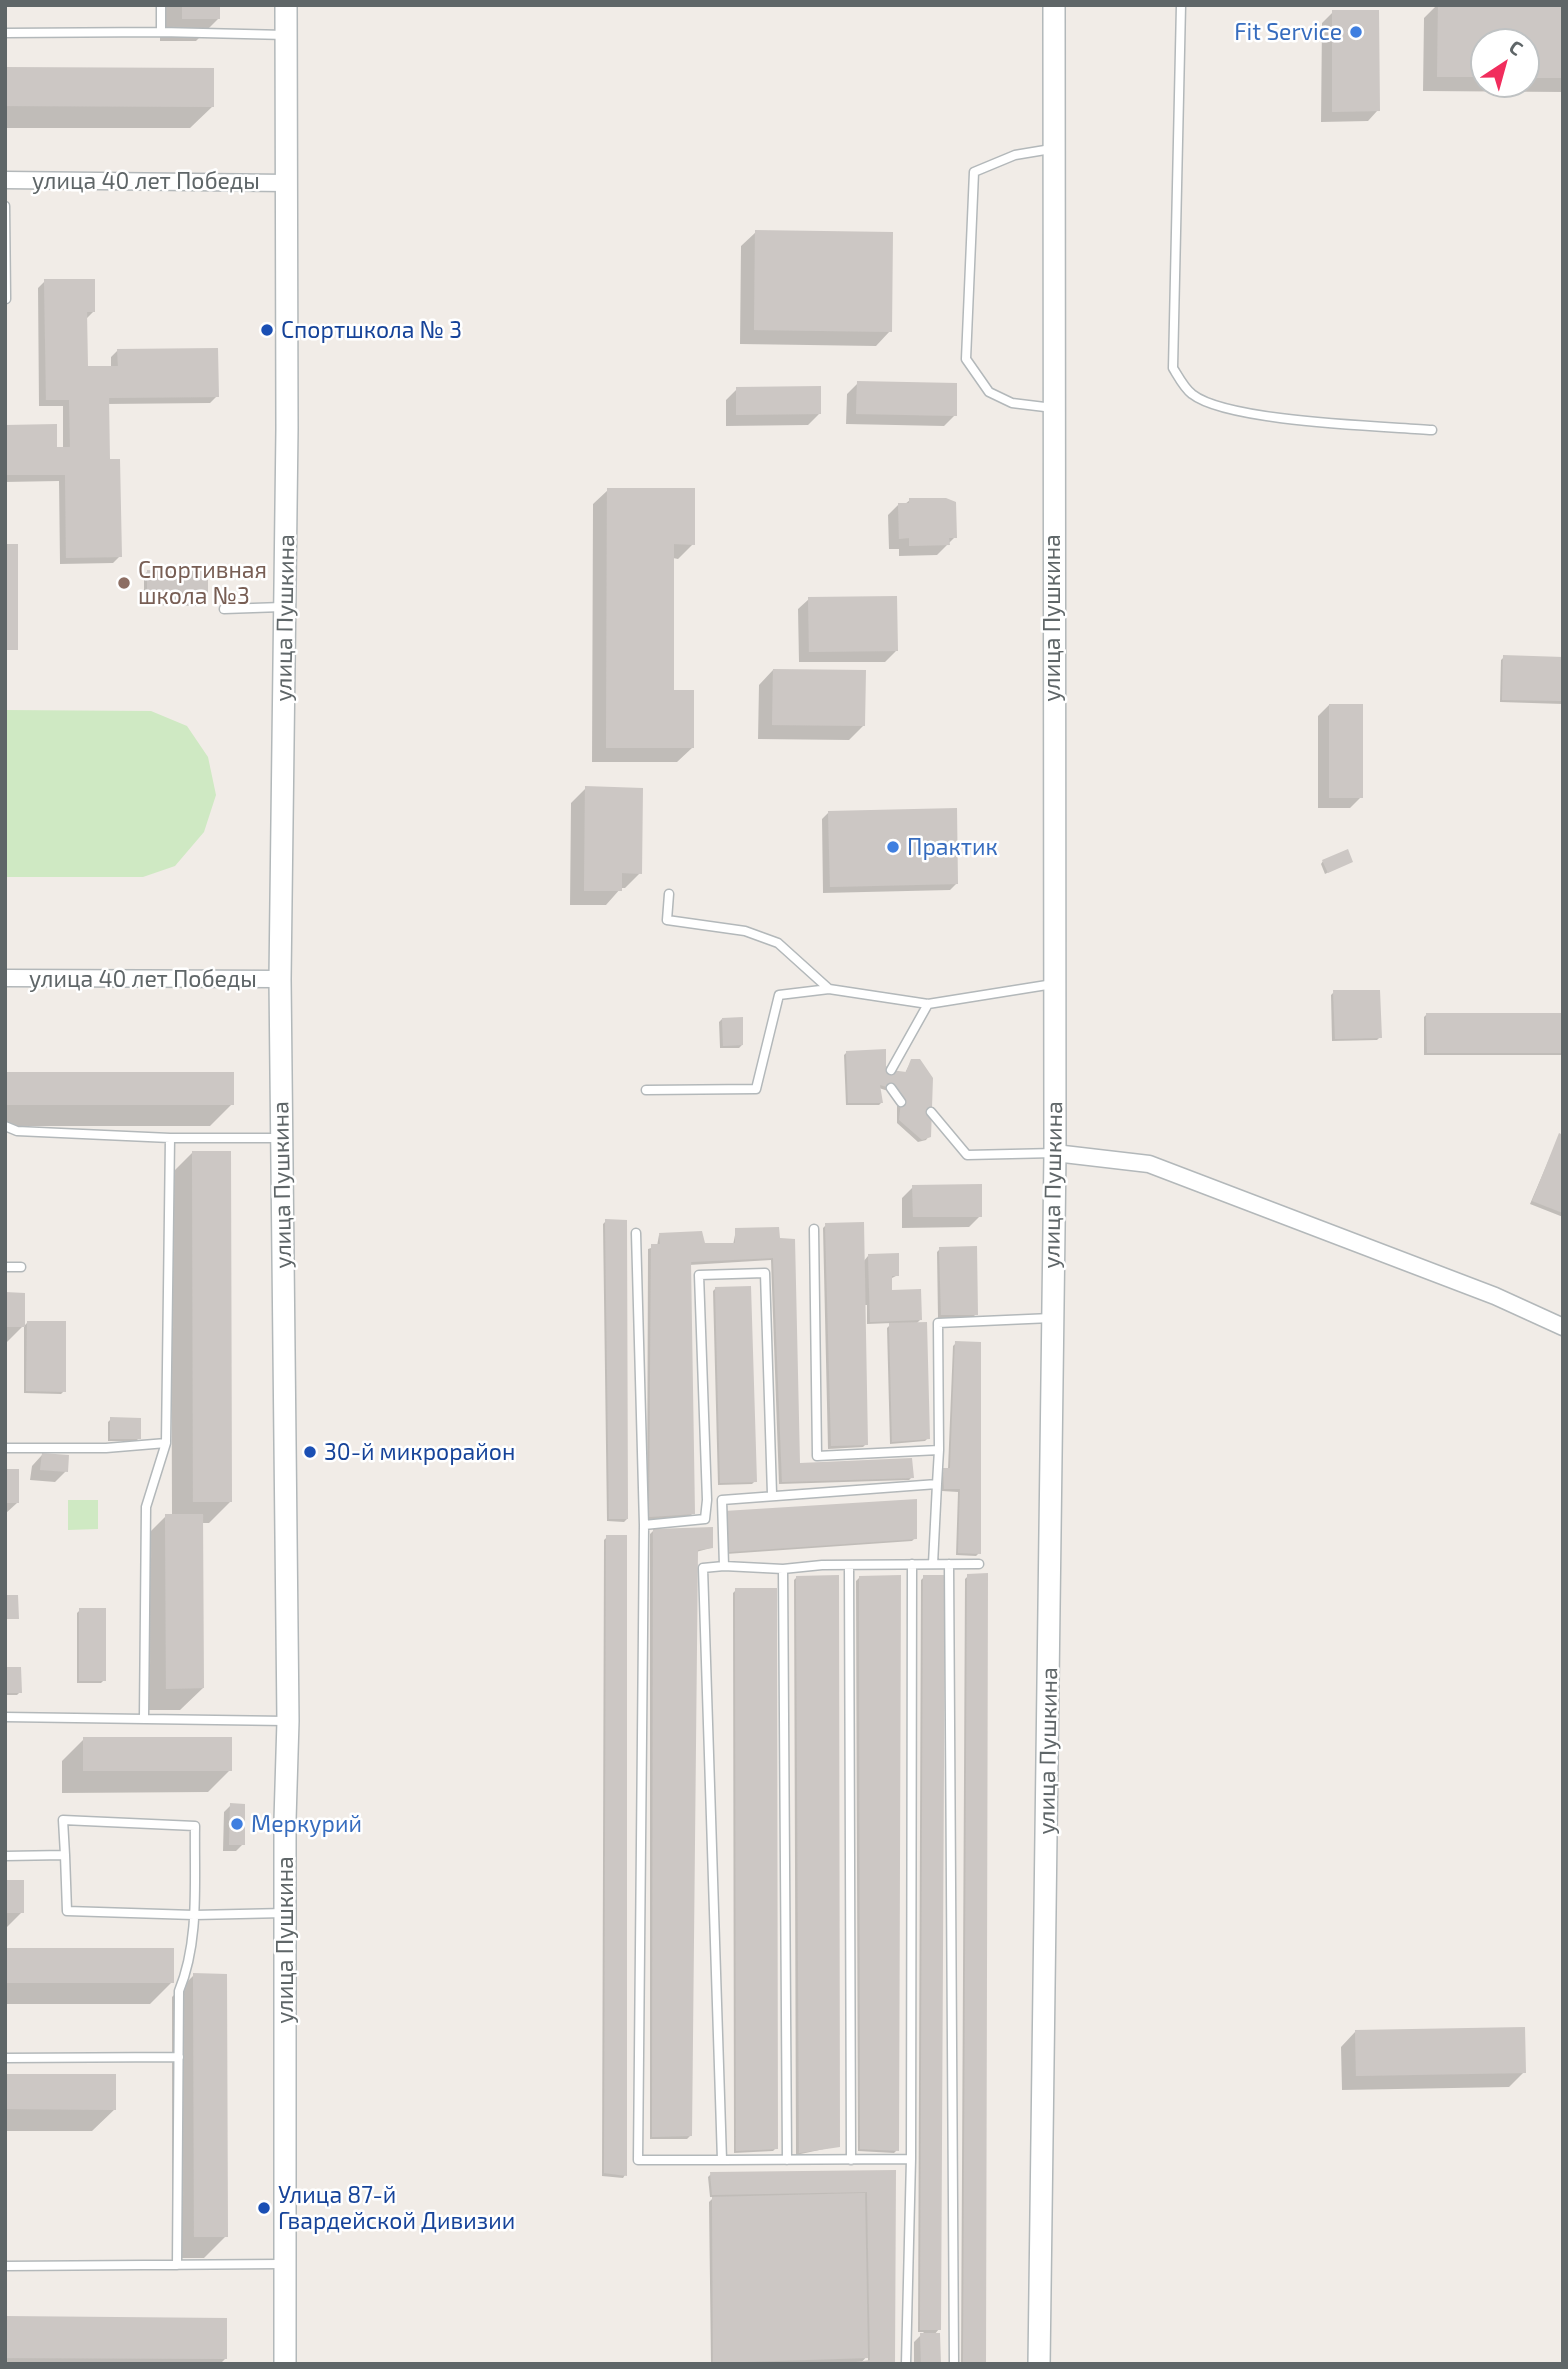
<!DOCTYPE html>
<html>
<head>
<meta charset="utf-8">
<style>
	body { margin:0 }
	#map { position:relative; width:1568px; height:2369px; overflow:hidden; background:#f1ece7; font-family:"Exo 2",sans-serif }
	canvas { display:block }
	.frame { position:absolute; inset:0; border:7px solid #5f6668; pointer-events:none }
	.north { position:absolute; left:1470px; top:28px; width:70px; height:70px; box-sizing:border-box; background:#fff; border:2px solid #bfc2c3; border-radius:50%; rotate:36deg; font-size:19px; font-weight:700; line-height:28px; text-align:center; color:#5f6668 }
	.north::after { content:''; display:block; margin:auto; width:24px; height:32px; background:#f12d5d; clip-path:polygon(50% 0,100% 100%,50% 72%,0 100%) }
</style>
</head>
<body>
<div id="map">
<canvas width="1568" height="2369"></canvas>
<div class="frame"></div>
<div class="north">С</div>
</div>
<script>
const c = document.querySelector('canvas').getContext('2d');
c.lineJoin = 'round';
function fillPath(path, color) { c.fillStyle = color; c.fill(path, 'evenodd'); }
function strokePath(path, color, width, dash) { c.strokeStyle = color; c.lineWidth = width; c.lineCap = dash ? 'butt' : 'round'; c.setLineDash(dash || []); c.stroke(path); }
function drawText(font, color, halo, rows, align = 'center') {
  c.font = font + ' "Exo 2",sans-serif'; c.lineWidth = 5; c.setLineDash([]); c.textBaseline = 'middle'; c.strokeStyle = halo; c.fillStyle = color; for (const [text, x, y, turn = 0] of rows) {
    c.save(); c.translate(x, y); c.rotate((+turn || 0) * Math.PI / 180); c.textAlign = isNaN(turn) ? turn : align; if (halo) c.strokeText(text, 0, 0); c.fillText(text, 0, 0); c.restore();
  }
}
const green = new Path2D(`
	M5 710 151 711 187 726 208 757 216 795 204 832 175 866 143 877H5Z
	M68 1500H98V1529L68 1530Z`);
const shadow = new Path2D(`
	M160 5H218V19L196 41H160Z
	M1437 5H1563V92L1423 91 1424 18ZM1484 42H1526V84H1484Z
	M1333 12 1378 110 1368 121 1321 122 1322 23Z
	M5 68 213 106 190 128H5Z
	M756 232 890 331 876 346 740 344 741 246Z
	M45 281 94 311 87 318 86 368H111V357L118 350 217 396 210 403 107 404 108 461 120 556 113 563 60 564 59 481 5 482V426L56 448H63V406H39L38 288Z
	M858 383 955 415 944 426 846 424 847 394Z
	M737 389 819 414 808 425 726 426V400Z
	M608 490 693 544 678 559 673 558 672 692 692 748 677 762H592L593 504Z
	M910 500 955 537 937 555 899 556V549H889L888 515 899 504H905Z
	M147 572 206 603 203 606 144 605V575Z
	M809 599 896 651 885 662H799L798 609Z
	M1504 657 1563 659V704L1500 702 1501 660Z
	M773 670 864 725 849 740 758 739 759 685Z
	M1329 705 1361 797 1350 808H1318V716Z
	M586 788 640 873 625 888H621L606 905H570L571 803Z
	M829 812 957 883 950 890 823 893 822 819Z
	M1323 861H1351L1325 874 1321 864Z
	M1334 992 1380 1037 1377 1040 1332 1041 1331 995Z
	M1427 1014H1563V1055H1424V1017Z
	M722 1019 742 1045 739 1048H720L719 1022Z
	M847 1052 884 1067 890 1072 905 1073 911 1061 929 1136 926 1140 918 1142 897 1123V1096L888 1091 879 1088 882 1102 879 1105H846L844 1055Z
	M5 1074 232 1104 210 1126H5Z
	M1559 1136 1563 1137V1217L1530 1204Z
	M193 1152 231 1501 209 1523H202L203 1688 180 1710H144V1538L166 1516H172L171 1174Z
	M913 1187 980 1216 969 1227 902 1228V1198Z
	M606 1221 627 1519 624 1522 607 1521 603 1224Z
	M826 1225 863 1262 868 1256 898 1275 890 1279V1292L920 1320 916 1324 928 1438 925 1441 890 1444 887 1328 892 1323 867 1324V1305H863L866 1444 863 1447 828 1449 823 1228Z
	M778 1228 798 1464 912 1477 909 1480 779 1484 771 1260 689 1265 693 1513 690 1516 647 1520 648 1249 657 1246 659 1235 704 1245H733L736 1230Z
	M940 1249 976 1314 973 1317 938 1318 937 1252Z
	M716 1288 755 1481 752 1484 718 1485 713 1291Z
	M5 1294 23 1326 5 1344Z
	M27 1323 64 1391 61 1394 24 1393V1326Z
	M956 1343 979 1553 976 1556 956 1555 958 1492 942 1491 941 1473 948 1469 953 1346Z
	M111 1419 139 1438 136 1441H108V1422Z
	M42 1455 66 1471 55 1482 30 1480 32 1466Z
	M5 1470 17 1503 5 1514Z
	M722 1515 915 1538 912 1541 726 1554Z
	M653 1531 711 1548 696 1552 690 2136 687 2139H650V1534Z
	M607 1537 625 2175 623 2178 602 2176 604 1540Z
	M968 1576 984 2364H961L965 1579Z
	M797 1577 838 2146 796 2155 794 1580Z
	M924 1577 939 2329 934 2335 939 2364H914V2342L924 2332H918L921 1580Z
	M859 1578 897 2150 894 2153 858 2151 856 1581Z
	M736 1590 776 2148 773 2151 734 2153 733 1593Z
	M80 1610 104 1680 101 1683H77V1613Z
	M5 1669 20 1692 17 1695H5Z
	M84 1739 230 1770 208 1792 62 1793V1761Z
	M231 1805 243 1844 236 1851H223L224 1812Z
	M5 1881 22 1912 5 1929Z
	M5 1949 172 1982 150 2004H5Z
	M194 1975 226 2236 204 2258H172V1997Z
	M1355 2032 1524 2072 1509 2087 1342 2090 1341 2047Z
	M5 2076 115 2109 92 2131H5Z
	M895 2171 893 2364H711L709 2202 714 2197H710L708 2177 711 2174ZM868 2355V2362L861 2363Z
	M5 2318 225 2359 220 2364H5Z`);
const building = new Path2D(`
	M182 5H220V19H182Z
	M1438 5H1563V78H1526V42H1484V77H1437Z
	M1332 10H1379L1380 111 1332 112Z
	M5 67 214 68V107L5 106Z
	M755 230 893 232 892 332 754 330Z
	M44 279H95V312H87L88 366H118L117 349 218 348 219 397 109 398 110 459H120L122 557 66 558 65 475H5V425L57 424V447H70L69 400H46Z
	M857 381 957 383V416L856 414Z
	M821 386V414L736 415V387Z
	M607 488H695V545L674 544V690H694V748H606Z
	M909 498H946L956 502 957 538H949L950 545 909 546V538L899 539 898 503H909Z
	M5 544H18V650H5Z
	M147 570 208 571V603H147Z
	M897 596 898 651 809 652 808 597Z
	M1503 655 1563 657V701L1502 700Z
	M773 669 866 670 865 726 772 725Z
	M1329 704H1363V798H1329Z
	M585 786 643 788 642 874 622 873V891H584Z
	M957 808 958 884 830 887 828 811Z
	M1348 849 1353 862 1328 873 1322 860Z
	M1333 990H1380L1382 1038 1335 1039Z
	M1426 1013H1563V1053H1427Z
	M743 1017V1045L723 1046 722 1018Z
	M886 1049V1066L891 1070 906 1072 911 1059H920L933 1078 931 1137 922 1140 899 1120 901 1102 891 1088 880 1085 883 1103H848L846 1051Z
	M5 1072H234V1105H5Z
	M1559 1133 1563 1135V1213L1532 1201Z
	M192 1151H231L232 1502H193Z
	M982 1184V1217H913L912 1185Z
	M605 1219 627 1220 628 1519H609Z
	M864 1222 868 1445 831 1446 825 1223Z
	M779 1227 780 1238 795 1239 800 1463 912 1458 914 1478 782 1482 773 1258 691 1262 695 1514 649 1517 651 1244H660L659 1233 702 1231 705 1243H735V1228Z
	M977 1246 978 1315H941L939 1247Z
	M899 1253V1276H892V1290L921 1289 922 1320 870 1322 868 1254Z
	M751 1286 757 1482 720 1483 715 1287Z
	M5 1292 25 1293V1327H5Z
	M27 1321H66V1392L26 1391Z
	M927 1322 930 1439 892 1442 889 1323Z
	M955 1341 981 1342V1554L958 1553 960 1489H944L943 1468H950Z
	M110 1417 141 1418V1439H110Z
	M42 1453 69 1455 68 1472 40 1470Z
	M5 1469H19V1503H5Z
	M917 1499V1539L729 1552 724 1511Z
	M165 1514H203L204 1688 166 1689Z
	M713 1527V1548L698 1550 692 2136 652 2137 653 1529Z
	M606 1535H627V2176L604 2173Z
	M988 1573 986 2364H963L967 1574Z
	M839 1575 840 2147 799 2153 796 1576Z
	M901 1575 899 2151 860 2149 859 1576Z
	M923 1575H945L941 2330H920Z
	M735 1588H777L778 2149 736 2151Z
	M5 1595H18L19 1619H5Z
	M79 1608H106V1681H79Z
	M5 1667H21L22 1693H5Z
	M83 1737H232V1771H83Z
	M230 1803 245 1804V1845H229Z
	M5 1880H24V1913H5Z
	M5 1948H174V1983H5Z
	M193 1973 227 1974 228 2237H194Z
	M1525 2027 1526 2073 1356 2076 1355 2030Z
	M5 2074H116V2110L5 2109Z
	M896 2170 895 2364H843L870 2360 867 2192 712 2195 710 2172Z
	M865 2193 868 2358 713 2363 712 2197Z
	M5 2316 227 2318V2359L5 2358Z
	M920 2333H940L941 2364H921Z`);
const lane = new Path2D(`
	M1181 5 1173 368C1178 376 1184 388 1192 394 1227 422 1382 426 1432 430
	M161 32V5
	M5 33 161 32 286 35
	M1051 149 1015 155 974 172 966 359 989 392 1012 403 1053 408
	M5 206 6 299
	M224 609 282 607
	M669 894 667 920 745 931 778 943 829 989
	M891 1070 928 1004
	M891 1088 901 1102
	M646 1090 756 1089 779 995 829 989 928 1004 1053 984
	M931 1112 967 1155 1055 1153
	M5 1126 17 1131 170 1138H281
	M814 1229 817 1456 939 1450 938 1323 1051 1318
	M636 1233 644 1525 638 2160H722
	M5 1267H21
	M5 1448H106L166 1443 170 1138
	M937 1484 939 1450
	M644 1525 705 1519 707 1500 699 1275 765 1273 772 1494
	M949 1564 954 2364
	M849 1565 851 2160
	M724 1566 722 1500 937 1484 933 1564
	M783 1569 787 2160
	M5 1717 286 1721
	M144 1717 146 1507 166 1443
	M65 1855 63 1820 195 1826C194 1881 200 1940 179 1991L177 2265
	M5 1856 65 1855 67 1911 194 1915 285 1913
	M5 2058 179 2057
	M911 2159 912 1564
	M5 2266 282 2264
	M906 2364 911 2159 722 2160 703 1568 724 1566 783 1569 822 1565 979 1564`);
const street = new Path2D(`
	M5 180 287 183
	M5 978 280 979
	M1055 1153 1149 1164 1495 1296 1563 1327`);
const secondary = new Path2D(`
	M285 2364V1820L288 1721 280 979 287 429 286 5
	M1039 2364 1055 1153 1054 5`);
const markers = [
	[1356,32,7,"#3f7fe0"],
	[267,330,7,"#1a4fb4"],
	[124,583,7,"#8d6e63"],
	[893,847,7,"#3f7fe0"],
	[310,1452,7,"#1a4fb4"],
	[237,1824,7,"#3f7fe0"],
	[264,2208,7,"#1a4fb4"]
];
const shopNames = [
	["Fit Service",1342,32,"right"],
	["Практик",907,847],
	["Меркурий",251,1824]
];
const streetNames = [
	["улица 40 лет Победы",146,181],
	["улица Пушкина",285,618,-89],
	["улица Пушкина",1052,618,-90],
	["улица 40 лет Победы",143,979],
	["улица Пушкина",282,1185,-91],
	["улица Пушкина",1053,1185,-89],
	["улица Пушкина",1048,1751,-89],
	["улица Пушкина",285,1940,-90]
];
const transitNames = [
	["Спортшкола № 3",281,330],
	["30-й микрорайон",324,1452],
	["Улица 87-й",278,2195],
	["Гвардейской Дивизии",278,2221]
];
const educationNames = [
	["Спортивная",138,570],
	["школа №3",138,596]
];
fillPath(green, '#cfe9c3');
fillPath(shadow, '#0003');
fillPath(building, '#ccc7c4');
strokePath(lane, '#b3b8ba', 11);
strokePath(street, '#b3b8ba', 19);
strokePath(secondary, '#b2b8ba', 24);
strokePath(lane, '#fff', 8);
strokePath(street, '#fff', 16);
strokePath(secondary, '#fff', 21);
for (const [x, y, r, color] of markers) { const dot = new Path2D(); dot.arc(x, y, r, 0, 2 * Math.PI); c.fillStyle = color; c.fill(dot); strokePath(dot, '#fff', 2.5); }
drawText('23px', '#366cbe', '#fff', shopNames, 'left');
drawText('23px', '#5f6668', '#fff', streetNames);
drawText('23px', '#164399', '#fff', transitNames, 'left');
drawText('23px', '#785e54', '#fff', educationNames, 'left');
</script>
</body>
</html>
